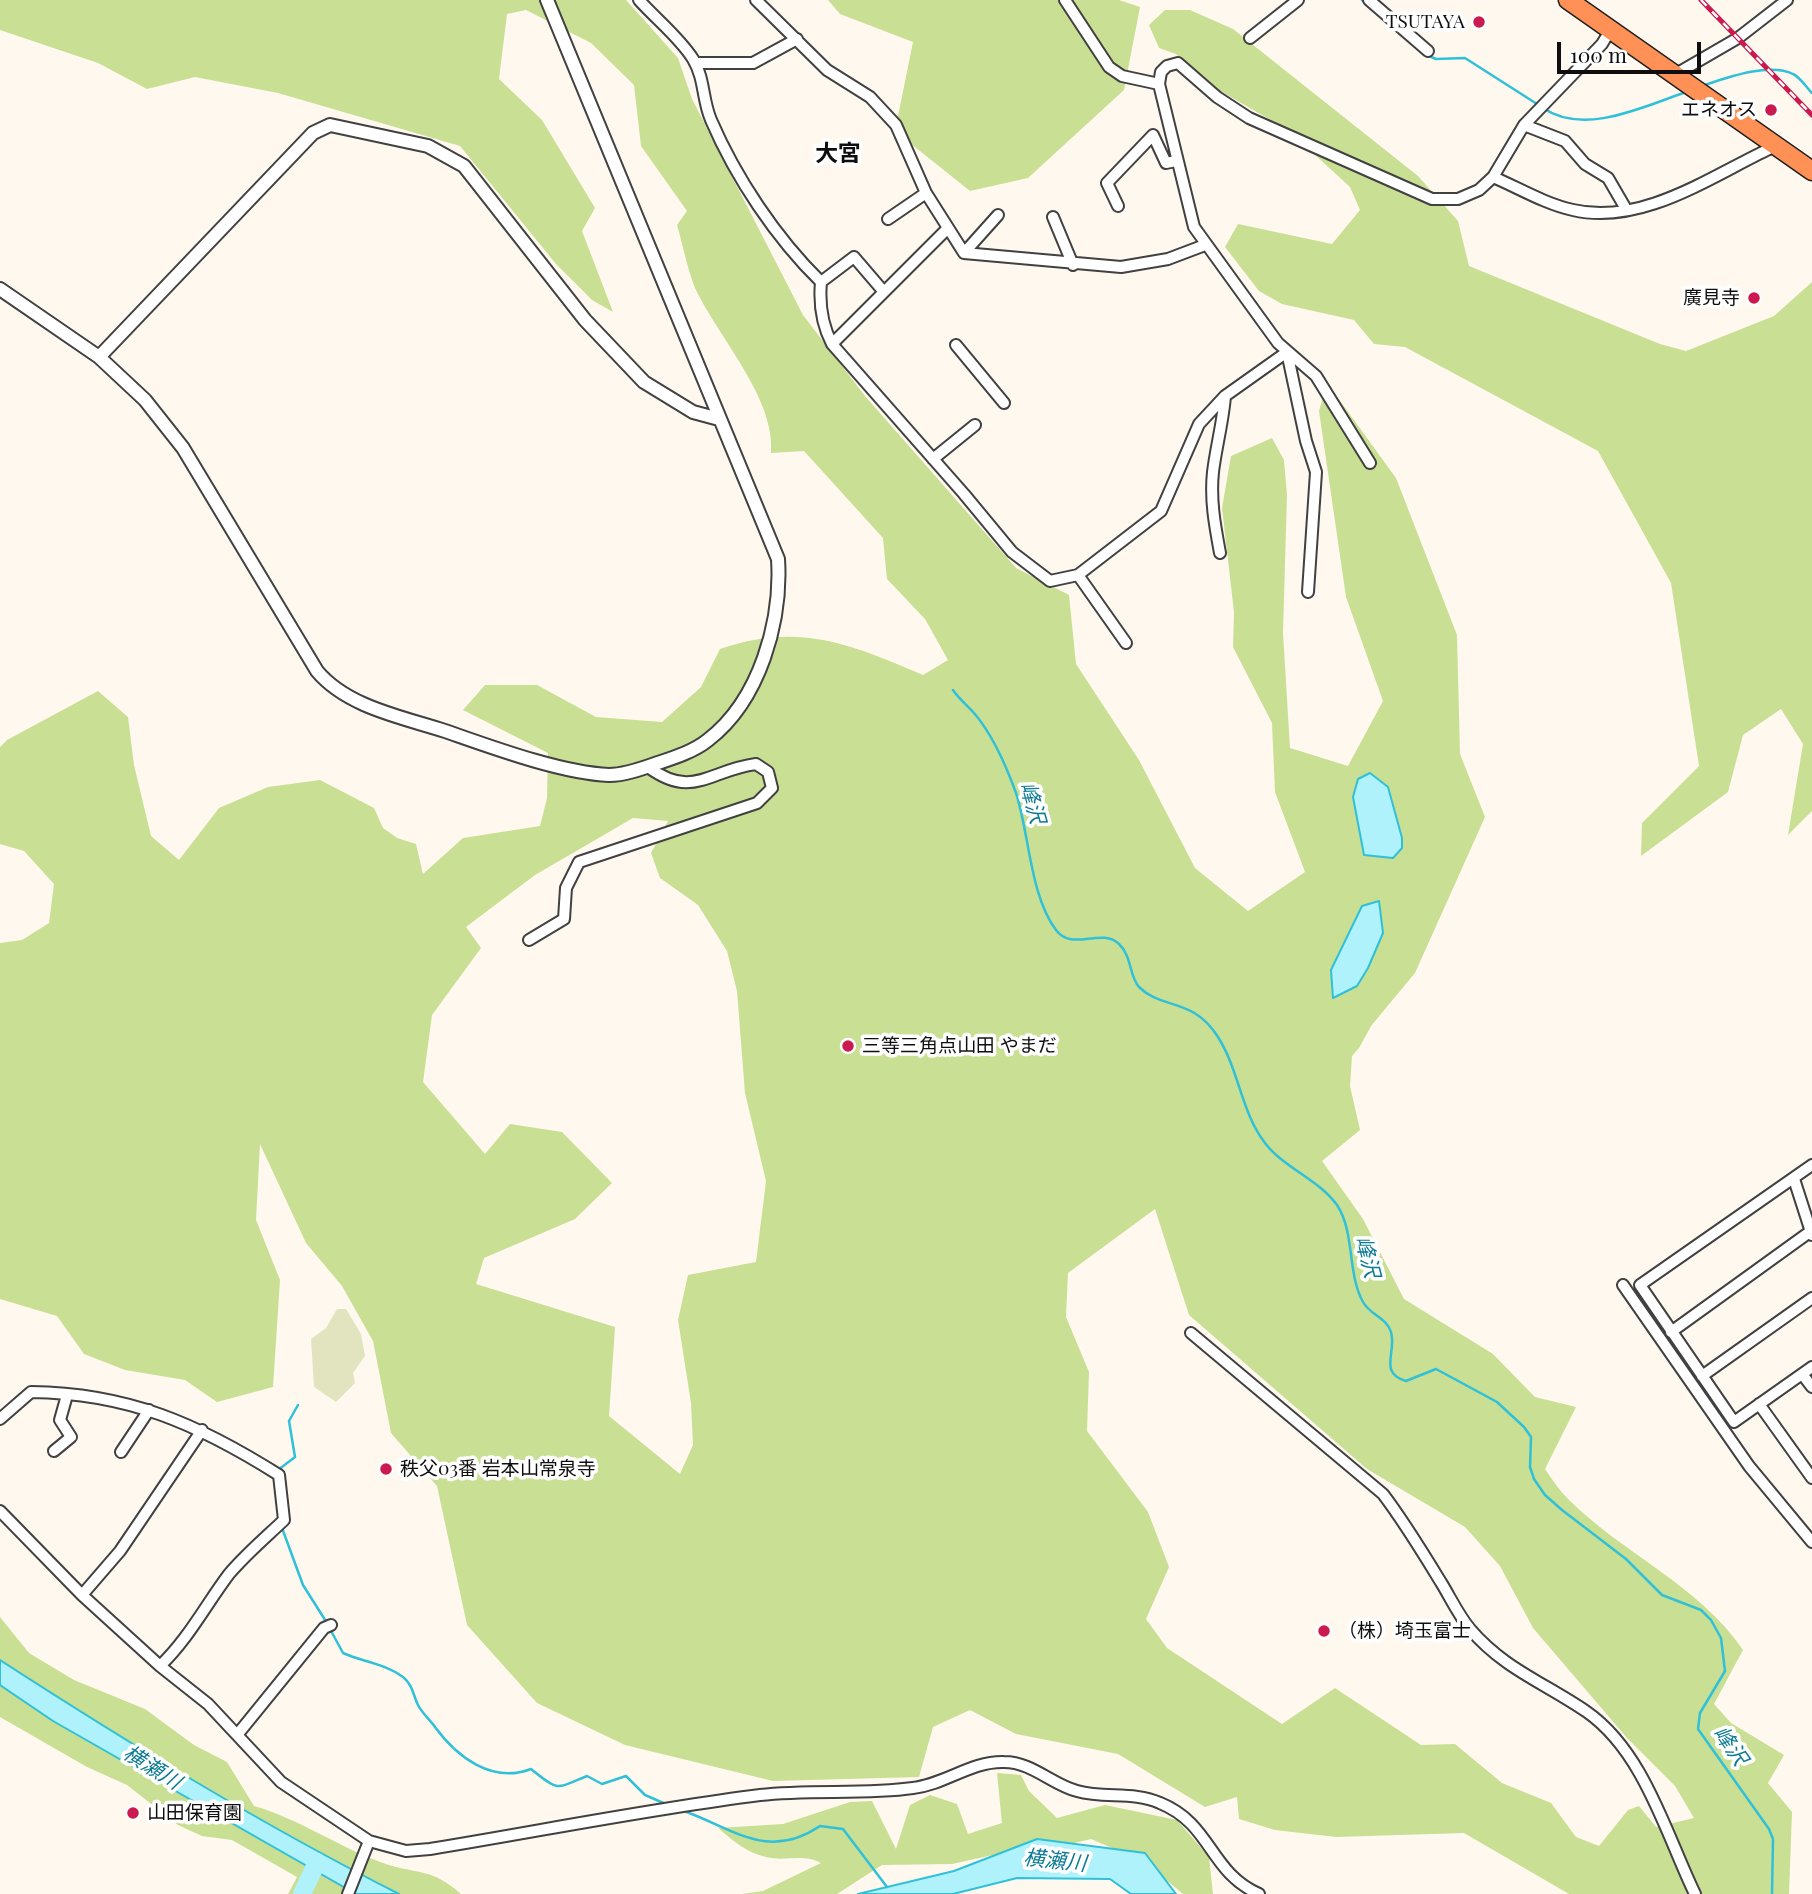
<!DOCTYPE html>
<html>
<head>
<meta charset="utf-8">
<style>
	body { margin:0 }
	#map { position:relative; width:1812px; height:1894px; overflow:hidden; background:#fff8ef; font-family:"Playfair Display",serif }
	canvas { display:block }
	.scale { position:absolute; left:1557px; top:42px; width:144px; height:32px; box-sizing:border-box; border:4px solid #0e0e0e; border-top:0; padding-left:9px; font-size:21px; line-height:24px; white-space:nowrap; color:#0e0e0e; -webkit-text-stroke:5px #fff; paint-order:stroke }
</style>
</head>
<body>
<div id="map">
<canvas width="1812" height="1894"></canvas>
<div class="scale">100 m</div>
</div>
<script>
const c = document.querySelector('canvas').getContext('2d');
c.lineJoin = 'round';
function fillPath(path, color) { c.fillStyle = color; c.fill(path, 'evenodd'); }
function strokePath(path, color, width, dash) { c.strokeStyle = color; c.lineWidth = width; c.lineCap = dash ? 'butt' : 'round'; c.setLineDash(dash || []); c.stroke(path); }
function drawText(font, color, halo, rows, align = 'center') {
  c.font = font + ' "Playfair Display","Noto Sans JP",serif'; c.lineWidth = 7; c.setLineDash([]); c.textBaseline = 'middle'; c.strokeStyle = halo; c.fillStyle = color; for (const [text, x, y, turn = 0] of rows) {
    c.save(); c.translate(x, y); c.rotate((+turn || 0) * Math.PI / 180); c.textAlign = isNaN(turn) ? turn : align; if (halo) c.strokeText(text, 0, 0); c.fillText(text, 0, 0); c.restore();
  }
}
const forest = new Path2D(`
	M0 0H626L678 58 692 99 803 315 865 396 1016 568 1069 595 1076 664 1139 760 1195 868 1248 911 1305 872 1275 792 1272 723 1233 647 1234 612 1222 508 1231 456 1272 438 1284 460 1287 495 1283 633 1290 748 1348 766 1383 701 1346 597 1319 411 1327 383 1396 478 1457 635 1460 754 1485 817 1415 973 1371 1026 1359 1048 1352 1056 1350 1086 1360 1130 1322 1161 1363 1219 1404 1299 1493 1354 1535 1397 1576 1407 1545 1469C1552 1479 1559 1490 1568 1499 1623 1554 1699 1585 1743 1650L1714 1704 1731 1723 1784 1755 1768 1783 1792 1812 1789 1894H1569L1464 1833 1336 1837 1275 1830 1239 1819 1237 1797 1205 1807 1118 1754 1016 1734 970 1710 933 1727 919 1777 773 1781 625 1745 537 1703 467 1625 437 1486 391 1433 373 1341 342 1286 306 1243 260 1144 256 1220 280 1280 273 1387 217 1402 185 1380 125 1370 84 1354 57 1316 0 1299V943L22 940 49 923 54 884 24 851 0 844V747L7 740 98 691 128 717 134 765 151 836 179 860 219 808 268 787 320 780 374 808 383 828 397 838 416 844 423 874 463 838 540 826 547 798 548 753 463 710 485 685H537L596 717 662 722 701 687 720 649C799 622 850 644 923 675L948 660 925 619 887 579 883 538 804 451 771 453C776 399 718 337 695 288 687 268 683 245 677 225L687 211 641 146 634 85 591 43 526 10 507 14 499 79 542 120 595 208 582 231 613 312 592 300 556 264 460 146 278 93 195 77 147 89 98 63 0 30ZM633 818 668 821 651 853 660 878 698 905 727 951 737 991 745 1093 766 1181 756 1262 688 1275 678 1320 691 1403 693 1445 680 1474 609 1416 615 1327 476 1284 484 1258 575 1219 612 1183 562 1132 510 1124 485 1154 423 1082 432 1015 481 948 466 927 535 875ZM1362 906 1334 997 1331 970ZM1155 1209 1189 1315 1367 1469 1465 1527 1500 1566 1533 1628 1627 1738 1675 1786 1694 1818 1656 1827 1639 1806 1628 1810 1599 1846 1576 1837 1551 1803 1502 1783 1455 1744 1421 1745 1335 1688 1282 1724 1167 1648 1146 1619 1169 1567 1148 1512 1087 1431 1089 1372 1066 1317 1068 1273Z
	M828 0H1119L1140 7 1124 90 1028 178 970 191 895 131 913 42 840 14Z
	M1165 10H1190L1233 29 1418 176 1458 221 1469 266 1660 344 1686 351 1774 316 1812 282V811L1788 835 1803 744 1781 709 1743 735 1728 792 1641 856 1642 823 1699 766 1671 583 1598 451 1405 347 1374 344 1354 320 1282 304 1259 291 1225 247 1238 224 1332 244 1360 210 1350 187 1288 130 1217 89 1176 54 1159 48 1149 25Z
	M0 1617 29 1653 74 1680 145 1709 194 1745 227 1762 254 1806C300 1819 338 1847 383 1863 417 1875 431 1867 461 1894H288L297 1877 232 1840 202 1836 178 1825 127 1785 87 1767 0 1717Z
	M997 1773 1021 1775 1029 1791 1057 1818 1105 1805 1177 1820 1209 1857 1213 1894H1183L1145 1862 1091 1839 1050 1849 1002 1853 952 1864 882 1865 837 1894H742L763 1891 821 1863C803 1853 785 1862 766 1857 747 1853 732 1840 718 1828L783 1824 850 1802 872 1801 896 1849 910 1805 930 1795 957 1804 968 1834 1002 1823Z`);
const cemetery = new Path2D(`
	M337 1309H346L361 1334 365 1356 353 1373 355 1383 336 1402 314 1387 311 1339 326 1328Z`);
const water = new Path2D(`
	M1370 773 1388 787 1402 838V848L1393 858 1364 855 1353 797 1358 779Z
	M1379 901 1383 933 1368 968 1357 986 1333 998 1331 970 1362 906Z
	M0 1660C130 1744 261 1824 399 1894H356L53 1721 0 1685Z
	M1037 1839 1145 1853 1176 1894H1131L1110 1879 1017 1878 953 1894H858L954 1871Z`);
const stream = new Path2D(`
	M1362 0 1417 48
	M1429 56 1436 59 1465 58 1537 104
	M1702 86C1726 78 1769 62 1793 74 1800 77 1806 87 1812 93
	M1543 108C1584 136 1643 107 1686 92
	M953 690C959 699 967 705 974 713 992 734 1007 768 1016 793 1029 832 1030 896 1056 930 1072 952 1101 927 1119 944 1132 956 1129 976 1139 987 1162 1010 1193 997 1218 1037 1239 1070 1241 1112 1265 1143 1284 1168 1318 1179 1337 1205 1355 1232 1347 1273 1363 1302 1370 1315 1387 1318 1391 1332 1397 1352 1378 1373 1406 1381L1436 1369 1497 1402 1524 1427 1531 1437 1530 1467 1534 1479 1545 1495 1562 1510 1626 1559 1662 1595 1701 1610 1711 1620 1721 1638 1725 1671 1700 1713 1698 1729 1769 1829 1773 1839 1772 1894
	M278 1470 295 1457 289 1421 298 1405
	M275 1476 277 1504
	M282 1528 303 1585 327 1623
	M330 1629 343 1653C363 1662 384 1663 403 1677 413 1685 413 1695 418 1705 422 1713 430 1720 435 1727 457 1757 492 1784 531 1769 560 1792 555 1789 587 1776L602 1784 626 1776 645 1795 668 1805
	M684 1811C734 1829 768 1861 820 1826L843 1829 887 1887`);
const river = new Path2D(`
	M302 1894 317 1862`);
const minor = new Path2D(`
	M639 0C656 19 680 38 693 59 705 79 702 99 711 120 736 178 776 238 821 282 819 304 822 325 832 344L964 494 1012 552 1050 581 1078 575 1161 511 1199 424 1225 396 1287 352
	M756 0 827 70 870 97 896 125 926 193 964 253 1121 267 1168 259 1205 245
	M1065 0 1109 67 1122 76 1159 84
	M1369 0 1428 51
	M1250 38 1298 0
	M695 63H753L797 39
	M1676 74 1738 38 1787 0
	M1524 125 1565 141 1585 164 1608 178 1626 209
	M1493 177C1519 188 1545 204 1573 210 1641 226 1710 177 1769 149L1773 142
	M1118 206 1107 183 1153 135 1166 163 1176 161
	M1053 217 1073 265
	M888 219 926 193
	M964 253 998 215
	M821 282 854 257 884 292
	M832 344 947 229
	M956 345 1004 403
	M1287 352 1306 441 1316 472 1308 592
	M933 459 975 425
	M1370 463 1316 376 1278 343 1194 227 1159 84 1161 72 1167 66 1178 63 1217 97 1249 118 1432 199H1458L1479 190 1493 177 1524 125 1602 44 1611 29
	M1220 553C1215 526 1210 500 1213 472 1216 447 1223 422 1225 396
	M1078 575 1126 643
	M529 940 564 919 566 888 579 862 757 803 772 788 768 772 756 764C709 770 693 800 648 767
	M1812 1165 1640 1285 1734 1422 1812 1367
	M1794 1179 1812 1235
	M1623 1285 1749 1466 1812 1542
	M1671 1332 1811 1231
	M1191 1333 1383 1494C1405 1523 1423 1553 1442 1584 1451 1599 1459 1616 1470 1629 1504 1669 1545 1683 1587 1712 1644 1752 1666 1834 1695 1894
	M1802 1374 1812 1387
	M1702 1376 1812 1298
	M1759 1404 1812 1478
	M0 1419 31 1392C128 1393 198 1424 279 1475L284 1520C265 1538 246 1554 229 1574 205 1606 189 1638 160 1666
	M54 1451 71 1437 60 1420 67 1395
	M121 1452 149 1410
	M0 1511 82 1595 160 1666 208 1704 281 1782 369 1841 406 1851 430 1849C540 1831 649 1809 760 1795 810 1789 864 1795 913 1788 946 1784 971 1761 1004 1762 1032 1762 1051 1784 1077 1791 1105 1799 1133 1791 1160 1803 1212 1824 1209 1872 1259 1894
	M82 1595 120 1551 202 1430
	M237 1735 324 1628 331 1625
	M348 1894 369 1841`);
const tertiary = new Path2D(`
	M0 289 99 357 145 400 183 448 317 671C347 707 402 717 445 731 491 747 561 773 609 775 624 775 641 769 655 764 673 758 693 752 708 740 760 700 782 621 778 559L547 0
	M99 357 313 133 330 125 428 146 464 166 585 320 644 382 693 412 719 419`);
const trunk = new Path2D(`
	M1568 0 1812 171`);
const rail = new Path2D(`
	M1701 0 1812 115`);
const markers = [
	[1479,22,7,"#ca1a50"],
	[1771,110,7,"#ca1a50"],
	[1754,298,7,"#ca1a50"],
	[848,1046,7,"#ca1a50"],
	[386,1469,7,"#ca1a50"],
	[1324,1631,7,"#ca1a50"],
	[133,1813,7,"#ca1a50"]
];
const poiNames = [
	["TSUTAYA",1465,22,"right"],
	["エネオス",1757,110,"right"],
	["廣見寺",1740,298,"right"],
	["三等三角点山田 やまだ",862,1046],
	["秩父03番 岩本山常泉寺",400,1469],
	["（株）埼玉富士",1338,1631],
	["山田保育園",147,1813]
];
const waterNames = [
	["峰沢",1032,803,74],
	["峰沢",1367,1257,76],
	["峰沢",1730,1746,55],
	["横瀬川",152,1768,32],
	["横瀬川",1055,1861,6]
];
const quarterNames = [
	["大宮",838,154]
];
fillPath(forest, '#c9df93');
fillPath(cemetery, '#e1e4be');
fillPath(water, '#aff2fb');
strokePath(water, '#30c0d8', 2);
strokePath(stream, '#30c0d8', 2.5);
strokePath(river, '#aff2fb', 18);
strokePath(minor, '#414141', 14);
strokePath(tertiary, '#414141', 16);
strokePath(trunk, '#1f1f1f', 21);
strokePath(minor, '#fff', 10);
strokePath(tertiary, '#fff', 12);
strokePath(trunk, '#ff9056', 18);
strokePath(rail, '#ca1a50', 5);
strokePath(rail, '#fff', 2.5, [8]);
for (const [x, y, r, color] of markers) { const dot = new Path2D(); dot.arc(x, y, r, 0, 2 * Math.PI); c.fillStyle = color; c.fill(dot); strokePath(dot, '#fff', 2.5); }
drawText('19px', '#0e0e0e', '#fff', poiNames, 'left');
drawText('italic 21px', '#0d7b94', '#fff', waterNames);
drawText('bold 23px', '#0e0e0e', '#fff', quarterNames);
</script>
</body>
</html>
